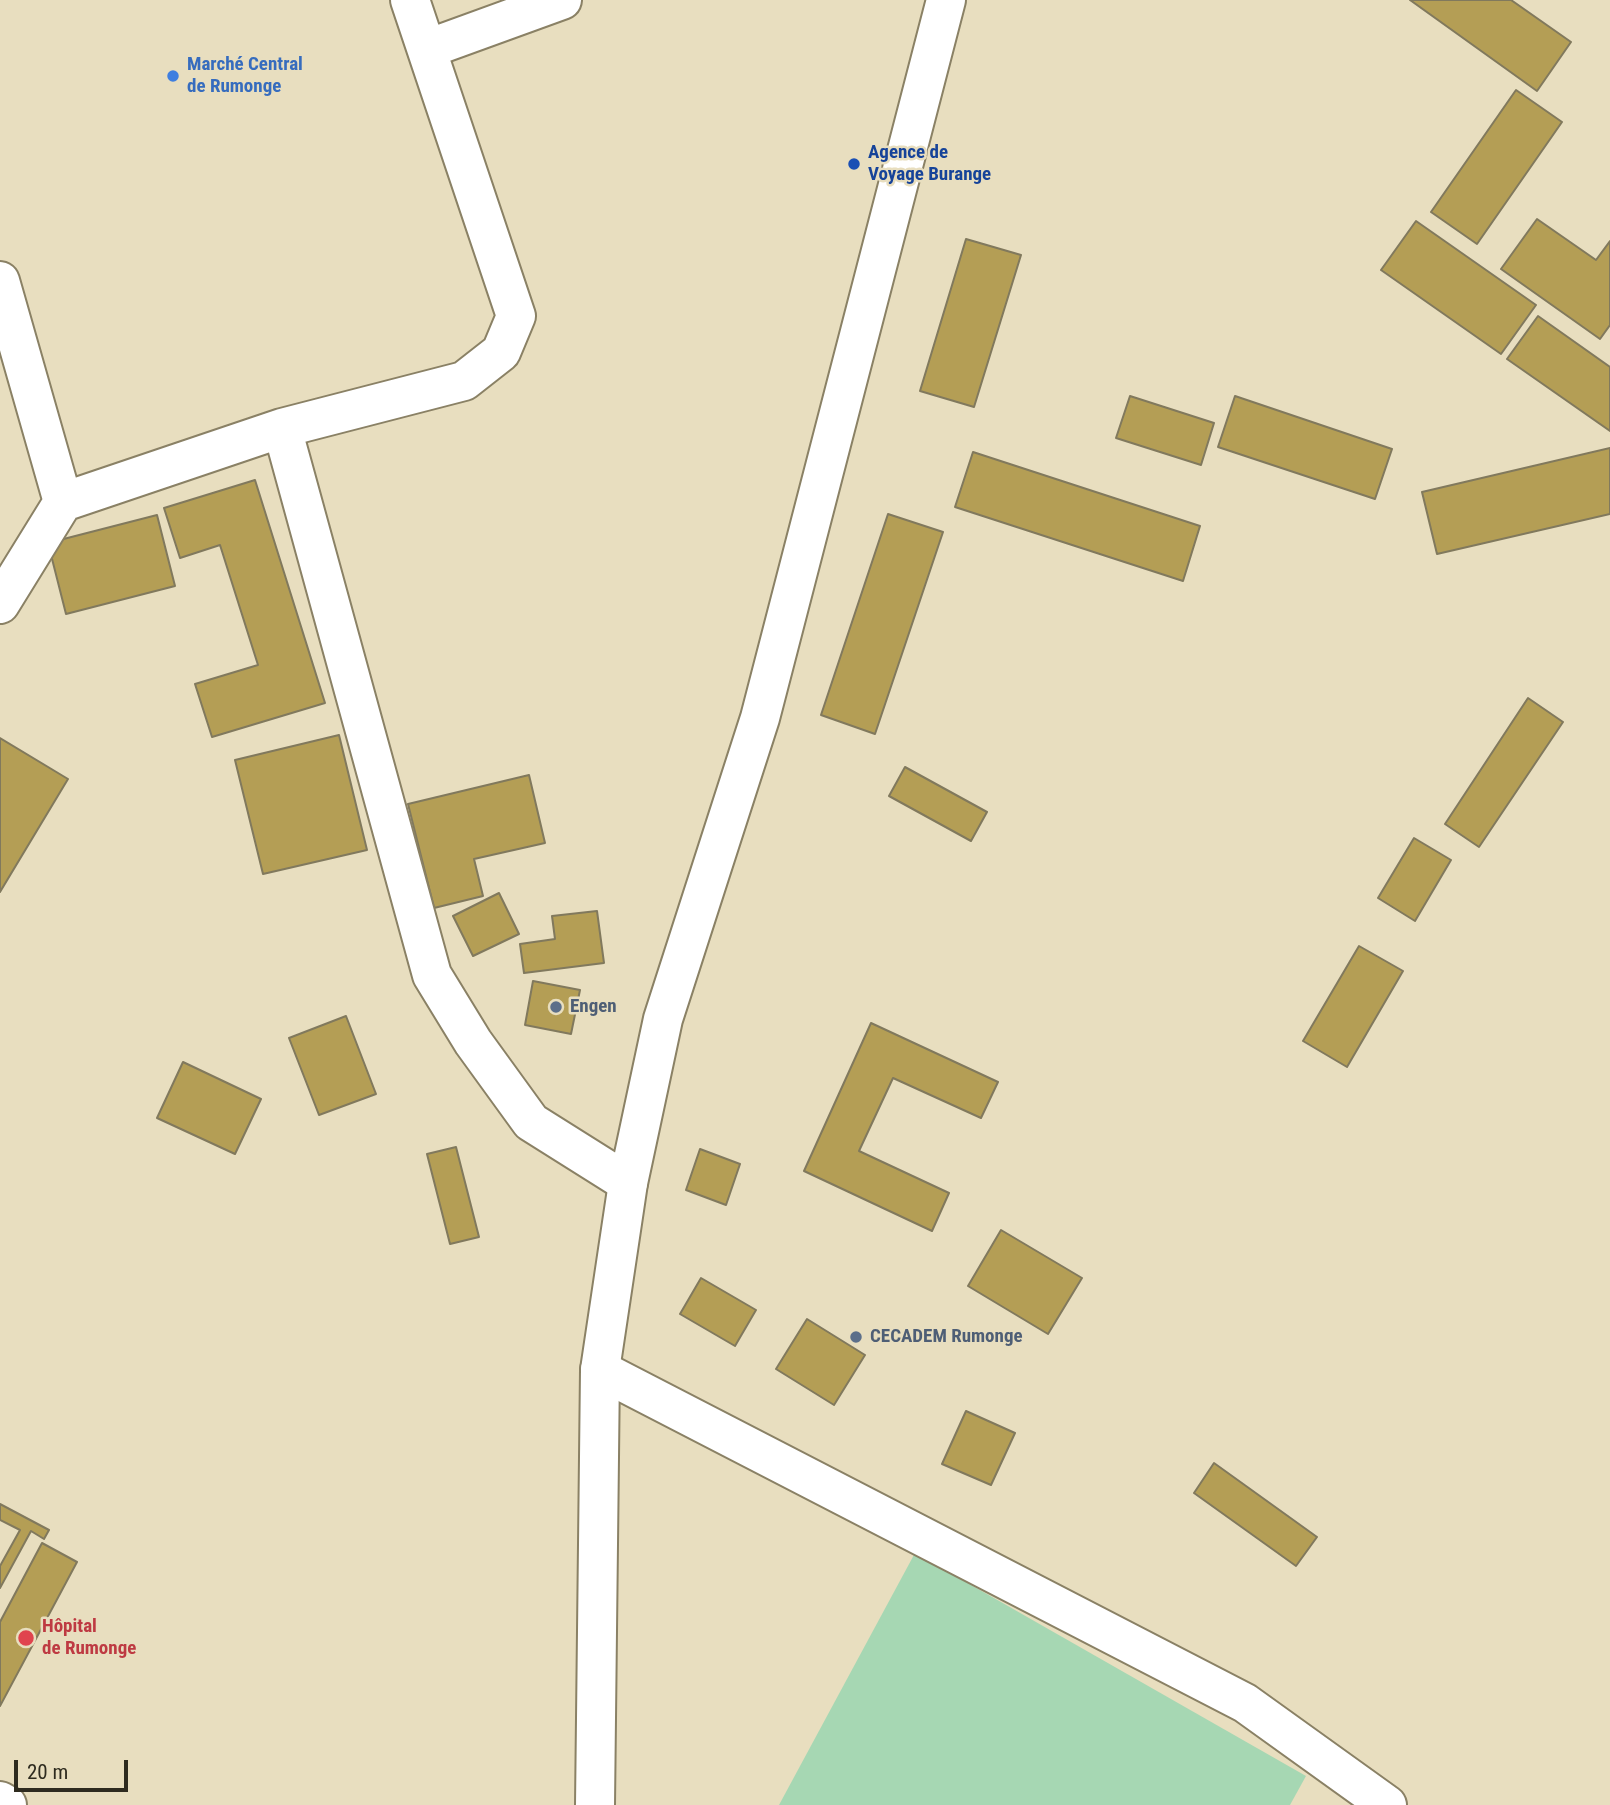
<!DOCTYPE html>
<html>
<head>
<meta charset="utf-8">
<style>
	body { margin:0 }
	#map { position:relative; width:1610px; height:1805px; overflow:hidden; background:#e8debf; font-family:"Roboto Condensed",sans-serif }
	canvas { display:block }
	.scale { position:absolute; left:14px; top:1760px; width:114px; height:32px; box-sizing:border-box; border:4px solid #2e2b1f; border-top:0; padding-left:9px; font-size:21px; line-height:24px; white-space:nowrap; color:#2e2b1f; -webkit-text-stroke:5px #e8debf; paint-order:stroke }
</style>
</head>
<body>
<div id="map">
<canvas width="1610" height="1805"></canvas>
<div class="scale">20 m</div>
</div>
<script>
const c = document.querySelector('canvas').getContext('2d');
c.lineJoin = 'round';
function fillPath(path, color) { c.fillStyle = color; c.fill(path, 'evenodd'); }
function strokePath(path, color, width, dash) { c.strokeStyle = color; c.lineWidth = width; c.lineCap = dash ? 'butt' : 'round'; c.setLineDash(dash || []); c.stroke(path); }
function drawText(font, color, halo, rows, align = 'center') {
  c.font = font + ' "Roboto Condensed",sans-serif'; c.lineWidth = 5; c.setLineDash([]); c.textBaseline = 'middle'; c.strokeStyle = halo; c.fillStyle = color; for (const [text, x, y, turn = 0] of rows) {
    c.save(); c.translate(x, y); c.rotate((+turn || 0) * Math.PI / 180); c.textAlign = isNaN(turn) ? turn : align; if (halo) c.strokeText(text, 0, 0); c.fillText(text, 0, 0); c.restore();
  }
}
const green = new Path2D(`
	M915 1553 1306 1776 1290 1805H779Z`);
const building = new Path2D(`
	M1410 0H1511L1571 42 1537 91Z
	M1516 90 1562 122 1477 244 1431 212Z
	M1537 219 1596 260 1610 241V325L1600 339 1501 269Z
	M1416 221 1536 305 1501 354 1381 270Z
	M966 239 1021 255 974 407 920 391Z
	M1538 316 1610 367V431L1507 359Z
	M1130 396 1214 423 1201 465 1116 438Z
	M1235 396 1392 449 1375 499 1218 447Z
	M1610 448V514L1437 554 1422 492Z
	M973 452 1200 526 1183 581 955 507Z
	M255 480 325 703 212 737 195 684 258 665 220 545 180 558 164 508Z
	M888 514 943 532 875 734 821 715Z
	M157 515 175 586 66 614 48 543Z
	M1528 698 1563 722 1479 847 1445 824Z
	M339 735 367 850 263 874 235 760Z
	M0 738 68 779 0 892Z
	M905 767 987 812 971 841 889 796Z
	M529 775 545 843 474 859 483 896 434 908 408 804Z
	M1414 838 1451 860 1415 921 1378 898Z
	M499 893 519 934 473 956 453 916Z
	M597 911 604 963 524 973 520 944 555 939 552 916Z
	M1359 946 1403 971 1347 1067 1303 1041Z
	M533 981 580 990 571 1034 525 1025Z
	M346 1016 376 1094 319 1115 289 1038Z
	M871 1023 998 1082 981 1118 893 1078 859 1151 949 1193 932 1231 804 1171Z
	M183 1062 261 1099 235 1154 157 1118Z
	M456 1147 479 1237 450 1244 427 1154Z
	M700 1149 740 1164 726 1205 686 1190Z
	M1001 1230 1082 1278 1048 1334 968 1286Z
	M701 1278 756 1310 735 1346 680 1314Z
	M807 1319 865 1355 834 1405 776 1369Z
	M966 1411 1015 1433 991 1485 942 1464Z
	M1214 1463 1317 1537 1296 1566 1194 1493Z
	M0 1504 49 1530 44 1539 31 1531 0 1588V1566L20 1530 0 1520Z
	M42 1543 77 1562 0 1706V1622Z`);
const street = new Path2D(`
	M427 49 562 0
	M0 281 63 502 282 428 464 381 501 352 516 316 410 0
	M282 428 432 975 473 1042 531 1122 628 1183
	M0 604 63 502
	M600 1370 1245 1703 1387 1805`);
const secondary = new Path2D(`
	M0 1801 7 1805`);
const highway = new Path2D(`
	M595 1805 600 1370 628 1183 663 1019 760 718 946 0`);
const markers = [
	[173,76,7,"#3f7fe0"],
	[854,164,7,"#1a4fb4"],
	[556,1007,7,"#5c6f8a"],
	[856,1337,7,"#5c6f8a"],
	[26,1638,9,"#e0444e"]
];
const shopNames = [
	["Marché Central",187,65],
	["de Rumonge",187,87]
];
const transitNames = [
	["Agence de",868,153],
	["Voyage Burange",868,175]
];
const serviceNames = [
	["Engen",570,1007],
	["CECADEM Rumonge",870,1337]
];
const healthNames = [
	["Hôpital",42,1627],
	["de Rumonge",42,1649]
];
fillPath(green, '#a6d7b3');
fillPath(building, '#b49e55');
strokePath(building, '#81795d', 2);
strokePath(street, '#8a8165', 42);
strokePath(secondary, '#8a8165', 42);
strokePath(highway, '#8a8165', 42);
strokePath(street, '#fff', 38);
strokePath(secondary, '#fff', 38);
strokePath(highway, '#fff', 38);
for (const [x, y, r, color] of markers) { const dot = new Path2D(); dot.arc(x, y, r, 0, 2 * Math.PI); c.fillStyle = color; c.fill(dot); strokePath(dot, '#e8debf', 2.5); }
drawText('bold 19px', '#366cbe', '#e8debf', shopNames, 'left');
drawText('bold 19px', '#164399', '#e8debf', transitNames, 'left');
drawText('bold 19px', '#4e5e75', '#e8debf', serviceNames, 'left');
drawText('bold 19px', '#be3a42', '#e8debf', healthNames, 'left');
</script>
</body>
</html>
